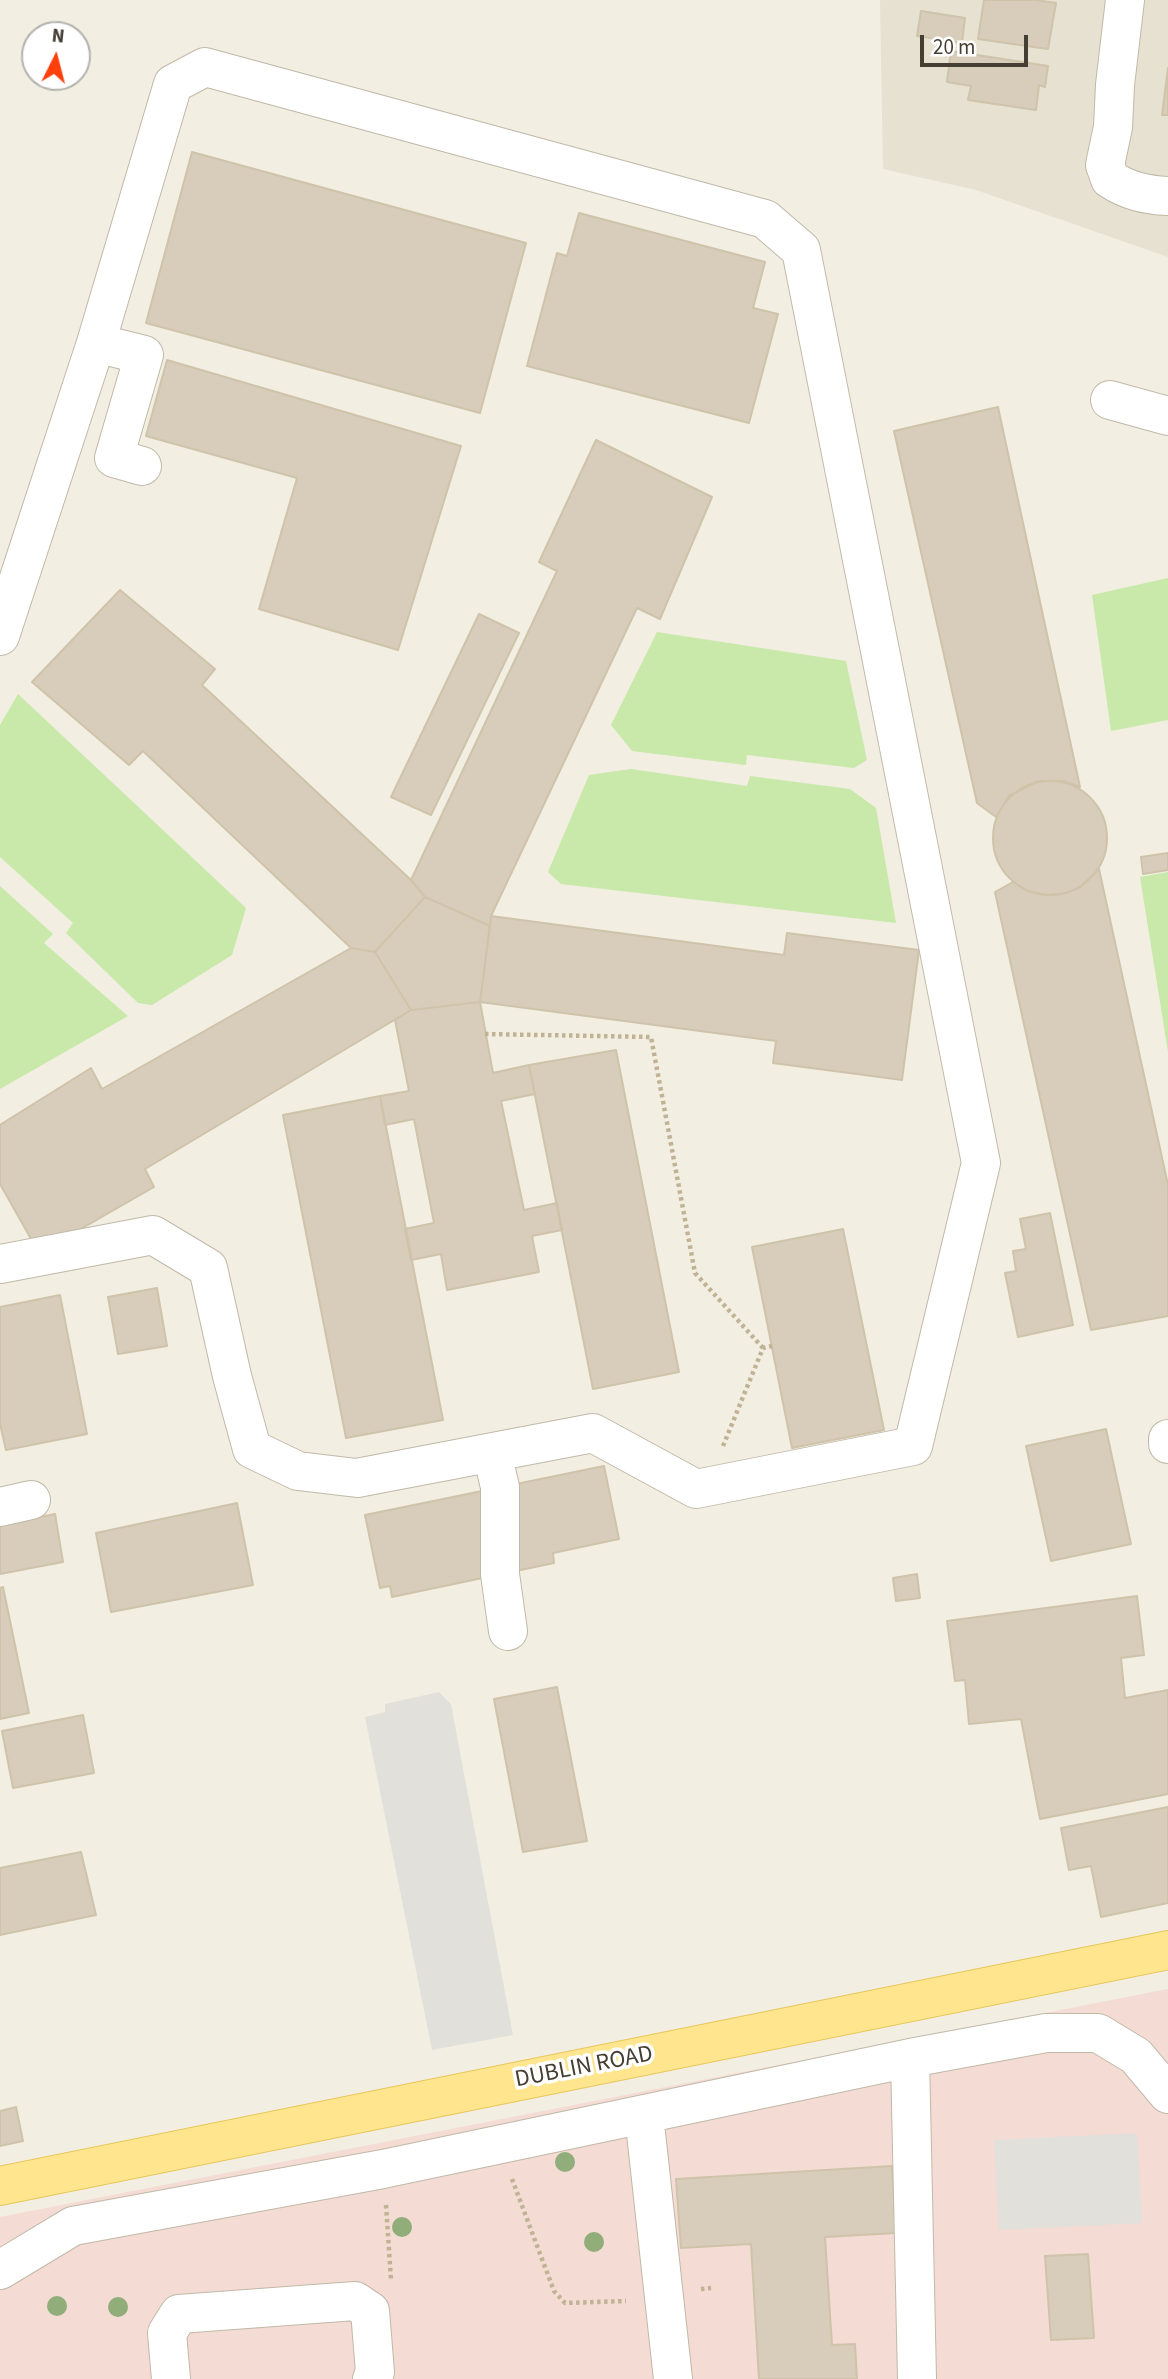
<!DOCTYPE html>
<html>
<head>
<meta charset="utf-8">
<style>
	body { margin:0 }
	#map { position:relative; width:1168px; height:2379px; overflow:hidden; background:#f2eee2; font-family:"Source Sans 3",sans-serif }
	canvas { display:block }
	.north { position:absolute; left:21px; top:21px; width:70px; height:70px; box-sizing:border-box; background:#fff; border:2px solid #b4b2ad; border-radius:50%; rotate:6deg; font-size:19px; font-weight:700; line-height:28px; text-align:center; color:#443e33 }
	.north::after { content:''; display:block; margin:auto; width:24px; height:32px; background:#ff3f0c; clip-path:polygon(50% 0,100% 100%,50% 72%,0 100%) }
	.scale { position:absolute; left:920px; top:35px; width:108px; height:32px; box-sizing:border-box; border:4px solid #443e33; border-top:0; padding-left:9px; font-size:21px; line-height:24px; white-space:nowrap; color:#443e33; -webkit-text-stroke:5px #fff; paint-order:stroke }
</style>
</head>
<body>
<div id="map">
<canvas width="1168" height="2379"></canvas>
<div class="north">N</div>
<div class="scale">20 m</div>
</div>
<script>
const c = document.querySelector('canvas').getContext('2d');
c.lineJoin = 'round';
function fillPath(path, color) { c.fillStyle = color; c.fill(path, 'evenodd'); }
function strokePath(path, color, width, dash) { c.strokeStyle = color; c.lineWidth = width; c.lineCap = dash ? 'butt' : 'round'; c.setLineDash(dash || []); c.stroke(path); }
function drawText(font, color, halo, rows, align = 'center') {
  c.font = font + ' "Source Sans 3",sans-serif'; c.lineWidth = 7; c.setLineDash([]); c.textBaseline = 'middle'; c.strokeStyle = halo; c.fillStyle = color; for (const [text, x, y, turn = 0] of rows) {
    c.save(); c.translate(x, y); c.rotate((+turn || 0) * Math.PI / 180); c.textAlign = isNaN(turn) ? turn : align; if (halo) c.strokeText(text, 0, 0); c.fillText(text, 0, 0); c.restore();
  }
}
const residential = new Path2D(`
	M880 0H1168V257L976 190 883 169Z`);
const medical = new Path2D(`
	M1168 1989V2379H0V2217Z`);
const green = new Path2D(`
	M1168 578V720L1111 731 1092 595Z
	M657 632 846 661 867 760 854 768 747 755 746 765 632 751 611 725Z
	M18 694 246 908 232 955 152 1005 138 1003 66 933 73 923 0 857V725Z
	M631 769 747 786 750 776 850 789 876 808 896 923 561 884 548 872 589 775Z
	M1168 872V1052L1140 877Z
	M0 886 53 934 44 943 128 1016 0 1089Z`);
const parking = new Path2D(`
	M439 1692 451 1704 513 2035 432 2050 365 1717 385 1712V1704Z
	M1137 2133 1142 2223 999 2230 994 2140Z`);
const building = new Path2D(`
	M984 0H1036L1056 3 1048 49 978 39Z
	M921 11 965 18 962 43 917 36Z
	M951 51 1048 66 1045 87 1039 85 1036 110 968 100 971 86 947 82Z
	M1168 68V115H1162Z
	M192 152 526 243 480 413 146 323Z
	M579 213 765 262 753 308 778 314 749 423 527 366 557 253 567 256Z
	M167 360 461 446 398 650 259 609 297 478 146 436Z
	M998 407 1080 787 1064 781H1038L1009 796 996 817 977 803 894 431Z
	M596 440 712 497 660 619 637 608 491 916 490 926 425 897 411 880 557 571 539 562Z
	M120 590 215 669 202 685 411 880 425 897 375 952 351 948 143 751 129 765 32 682Z
	M479 614 519 633 431 815 391 797Z
	M993 838a57 57 0 1 1 114 0a57 57 0 1 1-114 0Z
	M1168 853V870L1143 874 1141 857Z
	M1099 869 1168 1185V1316L1091 1330 995 892 1013 882 1030 892 1048 895 1066 893 1079 888Z
	M425 897 490 926 480 1002 411 1010 375 952Z
	M491 916 784 955 787 933 919 950 902 1080 773 1063 776 1041 480 1002Z
	M351 948 375 952 411 1010 145 1169 154 1187 39 1253 0 1184V1125L91 1068 102 1089Z
	M480 1002 493 1073 529 1065 535 1094 501 1101 524 1210 557 1203 562 1230 532 1236 539 1272 447 1290 441 1254 411 1260 405 1229 434 1223 414 1119 385 1125 380 1096 409 1091 395 1020 411 1010Z
	M616 1050 679 1372 593 1389 529 1065Z
	M380 1096 443 1420 346 1438 283 1115Z
	M1050 1213 1073 1325 1018 1337 1005 1273 1016 1271 1013 1251 1026 1249 1020 1219Z
	M843 1229 884 1430 792 1448 752 1247Z
	M157 1288 167 1346 118 1354 108 1297Z
	M60 1295 87 1434 6 1450 0 1424V1307Z
	M1106 1429 1131 1544 1051 1561 1026 1446Z
	M604 1466 619 1539 553 1553 554 1563 392 1597 390 1586 380 1588 365 1515Z
	M237 1503 253 1585 111 1612 96 1533Z
	M55 1514 63 1562 0 1574V1525Z
	M917 1574 920 1598 896 1601 893 1578Z
	M3 1587 29 1713 0 1719V1588Z
	M1137 1596 1144 1655 1121 1658 1125 1698 1168 1690V1794L1040 1819 1021 1719 969 1724 965 1680 955 1681 947 1621Z
	M557 1687 587 1841 523 1852 494 1699Z
	M83 1715 94 1773 13 1788 2 1731Z
	M1168 1807V1903L1101 1917 1091 1866 1069 1870 1061 1828Z
	M81 1852 96 1915 0 1935V1868Z
	M16 2107 23 2141 0 2146V2111Z
	M892 2166 896 2233 825 2237 832 2345 855 2344 857 2379H759L751 2244 681 2248 676 2179Z
	M1088 2254 1094 2338 1051 2340 1045 2256Z`);
const path = new Path2D(`
	M485 1034 651 1037 695 1273 763 1348
	M723 1446 763 1348 772 1346
	M512 2179 554 2291 565 2303 626 2301
	M386 2205 391 2280
	M701 2289 711 2288`);
const minor = new Path2D(`
	M1125 0 1115 85 1113 127 1105 165 1110 179C1128 191 1146 195 1168 196
	M1110 400 1168 416
	M0 636 96 343 144 355 114 458 142 466
	M0 1264 153 1235 208 1268 232 1376 252 1449 298 1471 357 1478 593 1433 696 1489 913 1446 981 1163 801 250 765 219 205 67 173 84 96 343
	M1168 1439V1444
	M492 1453 500 1487V1574L508 1631
	M0 1507 31 1500
	M910 2058 917 2379
	M644 2115 673 2379
	M0 2270 73 2226 383 2169 910 2058 1046 2033H1098L1136 2056 1168 2094
	M171 2379 167 2333 179 2314 355 2301 370 2311 375 2372 372 2379`);
const major = new Path2D(`
	M0 2186 1168 1950`);
const trees = [
	[565,2162],
	[402,2227],
	[594,2242],
	[57,2306],
	[118,2307]
];
const streetNames = [
	["DUBLIN ROAD",584,2068,-11]
];
fillPath(residential, '#e6e1d0');
fillPath(medical, '#f4dbd4');
fillPath(green, '#c8e9a9');
fillPath(parking, '#e2e0db');
fillPath(building, '#d7cdba');
strokePath(building, '#cfc3aa', 2);
strokePath(minor, '#c1b9a8', 40);
strokePath(major, '#e8c65a', 40);
strokePath(path, '#c0b395', 4.5, [3.5, 3.5]);
strokePath(minor, '#fff', 38);
strokePath(major, '#ffe68e', 38);
c.fillStyle = '#90ad7a';
for (const [x, y] of trees) { c.beginPath(); c.arc(x, y, 10, 0, 2 * Math.PI); c.fill(); }
drawText('24px', '#443e33', '#fff', streetNames);
</script>
</body>
</html>
